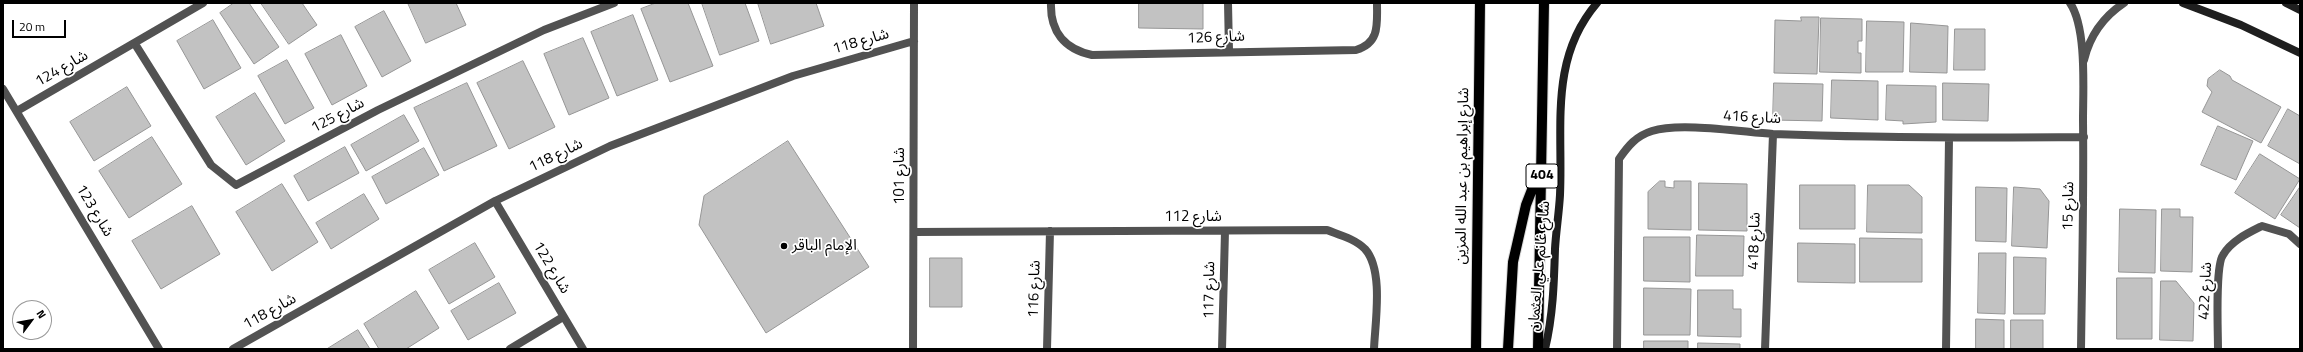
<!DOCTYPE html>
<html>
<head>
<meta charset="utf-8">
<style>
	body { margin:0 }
	#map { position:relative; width:2303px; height:352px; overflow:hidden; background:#fff; font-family:"Titillium Web",sans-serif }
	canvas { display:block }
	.frame { position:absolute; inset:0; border:4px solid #000; pointer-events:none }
	.north { position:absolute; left:12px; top:300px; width:40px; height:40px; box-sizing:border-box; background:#fff; border:1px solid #999; border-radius:50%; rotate:58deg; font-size:11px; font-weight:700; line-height:16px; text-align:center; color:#000 }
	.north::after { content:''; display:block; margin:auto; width:14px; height:18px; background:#000; clip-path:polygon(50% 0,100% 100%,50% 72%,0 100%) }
	.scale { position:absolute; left:12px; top:20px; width:54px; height:18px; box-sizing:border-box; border:2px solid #000; border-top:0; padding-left:5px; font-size:12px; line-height:14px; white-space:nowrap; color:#000; -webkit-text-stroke:3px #fff; paint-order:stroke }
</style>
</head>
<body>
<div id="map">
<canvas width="2303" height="352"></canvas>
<div class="frame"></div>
<div class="north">N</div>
<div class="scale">20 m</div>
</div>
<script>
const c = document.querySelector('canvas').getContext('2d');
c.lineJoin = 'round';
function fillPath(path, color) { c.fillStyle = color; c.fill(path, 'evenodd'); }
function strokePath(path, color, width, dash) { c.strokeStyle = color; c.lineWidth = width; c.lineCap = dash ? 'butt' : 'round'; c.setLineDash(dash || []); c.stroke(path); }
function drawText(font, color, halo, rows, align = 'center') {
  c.font = font + ' "Titillium Web","Noto Sans Arabic",sans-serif'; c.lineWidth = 3.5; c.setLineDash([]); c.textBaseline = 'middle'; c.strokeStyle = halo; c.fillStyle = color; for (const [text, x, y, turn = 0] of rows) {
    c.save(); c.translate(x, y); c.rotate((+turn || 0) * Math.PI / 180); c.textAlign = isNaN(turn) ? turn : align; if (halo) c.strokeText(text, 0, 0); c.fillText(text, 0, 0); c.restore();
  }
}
const building = new Path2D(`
	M234 3H249L279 47 254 64 220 13Z
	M261 3H302L317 25 289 44Z
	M408 3H456L466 25 426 43Z
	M656 3H688L713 66 670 82 641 9Z
	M702 3H745L759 41 720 55Z
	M758 3H816L824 26 771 44Z
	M1139 3H1203V29L1139 28Z
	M384 11 411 61 382 77 355 27Z
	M633 15 658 80 617 96 591 32Z
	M1801 17H1819L1817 74 1774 73 1775 20 1801 21Z
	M1821 18 1862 19V41H1858V53H1861V73L1820 72Z
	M213 20 241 68 204 89 177 41Z
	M1867 21 1904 22 1903 72H1866Z
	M1911 23 1948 26 1947 73 1910 72Z
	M1955 29H1985V70H1954Z
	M341 35 367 86 332 105 305 54Z
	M583 38 609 98 569 115 544 54Z
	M287 60 314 108 285 124 258 76Z
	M523 61 555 127 509 149 477 83Z
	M2220 70 2230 76 2232 80 2281 107 2261 143 2202 112 2212 92 2207 86 2208 79Z
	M1832 80 1878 81V120L1831 118Z
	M467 83 497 146 444 171 414 108Z
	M1774 83 1823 84 1822 121 1773 120Z
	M1943 83 1989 84 1988 121 1943 120Z
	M1887 85 1936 86V122L1903 124V121L1886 120Z
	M127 87 151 126 94 161 70 122Z
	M255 93 285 141 246 165 216 117Z
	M2288 109 2300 116V164L2268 146Z
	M404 115 419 141 366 171 351 145Z
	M2218 126 2253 141 2236 180 2201 165Z
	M152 137 182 184 129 218 99 171Z
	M788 141 869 267 766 333 699 225 704 196Z
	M345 147 359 173 308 201 294 176Z
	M424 148 439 175 386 204 372 177Z
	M2260 154 2300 179 2275 219 2235 193Z
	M1660 181H1665V187L1674 188V181H1691V230L1648 229V192Z
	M1699 183 1747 184V231L1699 230Z
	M282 184 318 242 272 271 236 212Z
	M1800 185H1855V229H1800Z
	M1868 185H1909L1922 197V233L1867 232Z
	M1976 187 2007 188 2006 242 1976 241Z
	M2014 187 2040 189 2049 201 2047 248 2012 246Z
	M2300 187V228L2281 215Z
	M364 194 379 219 331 249 316 223Z
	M192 206 220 254 161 289 132 241Z
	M2120 209 2156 210 2155 273 2119 272Z
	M2162 209H2180V217H2193L2192 272 2161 271Z
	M1697 235 1744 236 1743 276H1696Z
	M1644 237H1690V282L1644 281Z
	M1860 238 1922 239V282H1860Z
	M475 243 495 277 449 304 429 270Z
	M1798 243 1855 244V283L1798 282Z
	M1979 253H2006L2005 314 1978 313Z
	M2014 257 2046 258 2045 314H2014Z
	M930 258H962V307H930Z
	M2117 278H2152V339H2117Z
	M2161 281H2176L2194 303 2193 341 2160 340Z
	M499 283 516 313 468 340 451 311Z
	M1644 288 1691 289 1690 335H1644Z
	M1698 290H1733V309H1741V337L1698 336Z
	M416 291 439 328 406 349H379L364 324Z
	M1976 319 2004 320V349H1976Z
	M2011 320H2043V349H2011Z
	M358 330 370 349H327Z
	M1644 341H1688V349H1644Z
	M1698 343 1740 344V349H1698Z`);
const street = new Path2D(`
	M1051 3C1050 31 1064 49 1092 55L1356 50C1380 43 1377 24 1377 3
	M1228 3 1229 51
	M2070 3C2087 28 2083 90 2083 120 2084 196 2082 273 2081 349
	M135 44 211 165 236 185 378 110 544 30 614 3
	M2084 60C2090 35 2103 17 2124 3
	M3 89 159 349
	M17 111 203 3
	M495 201 583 349
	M914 232 1327 230C1340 235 1355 239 1365 249 1384 270 1375 323 1374 349
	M233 349 495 201 610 146 793 76 914 41
	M510 349 563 317
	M913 349 914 3
	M1047 349 1050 231
	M1222 349 1225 231
	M1617 349 1619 159C1628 146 1636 136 1652 131 1680 122 1742 132 1773 134 1877 138 1980 138 2084 137
	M1765 349 1773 134
	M1946 349 1949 139
	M2218 349C2218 332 2215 266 2223 255 2231 241 2248 233 2262 226L2289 234 2300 244`);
const secondary = new Path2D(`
	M2183 3 2241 25 2300 53
	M2286 3 2300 10
	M1545 349C1553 316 1554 283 1555 249 1556 231 1559 213 1560 195 1563 126 1549 59 1597 3`);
const primary = new Path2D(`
	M1476 349 1480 3
	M1508 349 1513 262 1526 205 1540 169
	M1538 349 1544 3`);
const markers = [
	[784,246,4,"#000"]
];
const shields = [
	[1542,176,32]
];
const shieldNames = [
	["404",1542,176]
];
const streetNames = [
	["شارع 126",1216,38,-2],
	["شارع 118",861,42,-16],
	["شارع 124",62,69,-30],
	["شارع 125",338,116,-28],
	["شارع 416",1752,118,3],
	["شارع 118",556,156,-26],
	["شارع 101",900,176,-90],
	["شارع إبراهيم بن عبد الله المزين",1463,176,-89],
	["شارع 15",2069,206,-89],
	["شارع 123",94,211,59],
	["شارع 112",1193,217],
	["شارع 418",1755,241,-88],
	["شارع غانم علي العثمان",1540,266,-85],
	["شارع 122",551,268,59],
	["شارع 116",1035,289,-88],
	["شارع 117",1210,290,-89],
	["شارع 422",2206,291,-87],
	["شارع 118",270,312,-29]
];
const poiNames = [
	["الإمام الباقر",792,246]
];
fillPath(building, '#c2c2c2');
strokePath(building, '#969696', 1);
strokePath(primary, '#dbdbdb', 12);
strokePath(street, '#525252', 8);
strokePath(secondary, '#1f1f1f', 8);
strokePath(primary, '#000', 10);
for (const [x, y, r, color] of markers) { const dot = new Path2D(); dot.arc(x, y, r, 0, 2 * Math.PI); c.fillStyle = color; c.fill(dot); strokePath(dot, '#fff', 1.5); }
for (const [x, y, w] of shields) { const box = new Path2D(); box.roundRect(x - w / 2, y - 12, w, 24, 3); c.fillStyle = '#fff'; c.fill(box); strokePath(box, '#000', 1); }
drawText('bold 14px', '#000', null, shieldNames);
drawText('15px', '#000', '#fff', streetNames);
drawText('15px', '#000', '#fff', poiNames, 'left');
</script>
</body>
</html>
